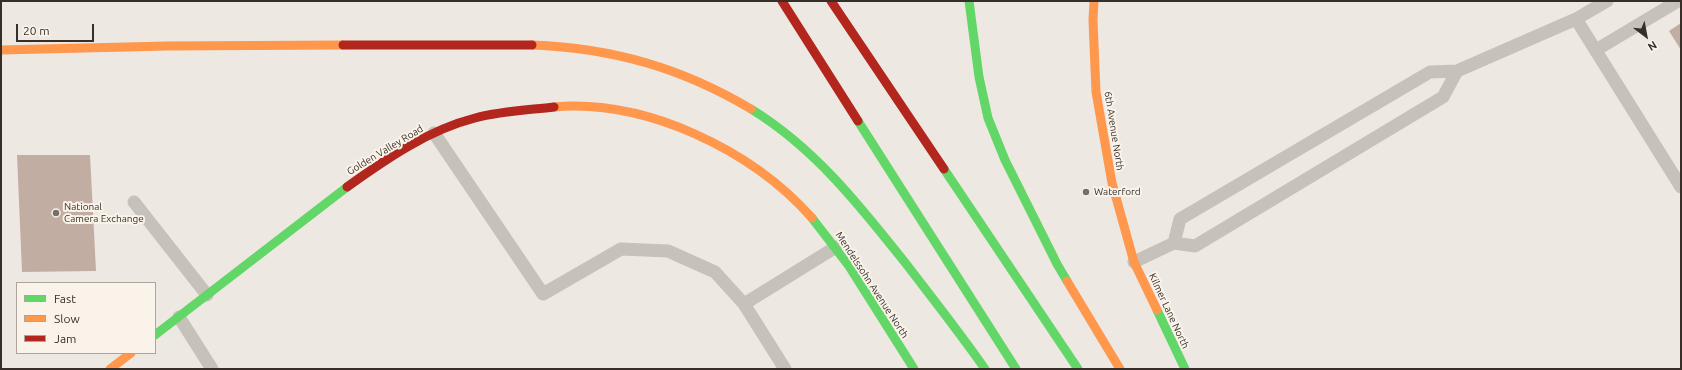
<!DOCTYPE html>
<html>
<head>
<meta charset="utf-8">
<style>
	body { margin:0 }
	#map { position:relative; width:1682px; height:370px; overflow:hidden; background:#eee8e2; font-family:Ubuntu,sans-serif }
	canvas { display:block }
	.frame { position:absolute; inset:0; border:2px solid #382e29; pointer-events:none }
	.legend { position:absolute; left:16px; top:282px; width:140px; height:72px; box-sizing:border-box; background:#faf3ea; border:1px solid #aca49d; margin:0; padding:5px 7px; list-style:none; font-size:12px; color:#382e29 }
	.legend li { display:flex; align-items:center; gap:8px; height:20px }
	.legend b { width:20px; border:1px solid #aca49d }
	.north { position:absolute; left:1626px; top:16px; width:40px; height:40px; -webkit-text-stroke:3px #faf3ea; paint-order:stroke; rotate:148deg; font-size:11px; font-weight:700; line-height:16px; text-align:center; color:#382e29 }
	.north::after { content:''; display:block; margin:auto; width:14px; height:18px; background:#382e29; clip-path:polygon(50% 0,100% 100%,50% 72%,0 100%) }
	.scale { position:absolute; left:16px; top:24px; width:78px; height:18px; box-sizing:border-box; border:2px solid #382e29; border-top:0; padding-left:5px; font-size:12px; line-height:14px; white-space:nowrap; color:#382e29; -webkit-text-stroke:3px #faf3ea; paint-order:stroke }
</style>
</head>
<body>
<div id="map">
<canvas width="1682" height="370"></canvas>
<div class="frame"></div>
<ul class="legend">
<li><b style="height:5px;background:#63d668"></b>Fast</li>
<li><b style="height:5px;background:#ff974d"></b>Slow</li>
<li><b style="height:5px;background:#b3261e"></b>Jam</li>
</ul>
<div class="north">N</div>
<div class="scale">20 m</div>
</div>
<script>
const c = document.querySelector('canvas').getContext('2d');
c.lineJoin = 'round';
function fillPath(path, color) { c.fillStyle = color; c.fill(path, 'evenodd'); }
function strokePath(path, color, width, dash) { c.strokeStyle = color; c.lineWidth = width; c.lineCap = dash ? 'butt' : 'round'; c.setLineDash(dash || []); c.stroke(path); }
function drawText(font, color, halo, rows, align = 'center') {
  c.font = font + ' Ubuntu,sans-serif'; c.lineWidth = 4; c.setLineDash([]); c.textBaseline = 'middle'; c.strokeStyle = halo; c.fillStyle = color; for (const [text, x, y, turn = 0] of rows) {
    c.save(); c.translate(x, y); c.rotate((+turn || 0) * Math.PI / 180); c.textAlign = isNaN(turn) ? turn : align; if (halo) c.strokeText(text, 0, 0); c.fillText(text, 0, 0); c.restore();
  }
}
const building = new Path2D(`
	M1681 23V50L1669 31Z
	M17 155H90L96 271 22 272Z`);
const lane = new Path2D(`
	M1576 19 1607 1
	M1596 50 1678 1
	M434 133 543 294 621 249 668 251 715 272 744 304
	M134 202 207 295
	M1174 243 1180 219 1430 72 1457 71 1576 19 1681 187
	M1134 262 1174 243 1195 246 1443 97 1457 71
	M179 317 212 369
	M785 369 744 304 836 247`);
const fast = new Path2D(`
	M969 1 979 77 988 118 1005 160 1057 264 1067 281
	M751 109C815 148 861 207 907 265 933 299 960 333 985 369
	M858 121 1016 369
	M944 169 1078 369
	M812 218 849 266 914 369
	M1157 310 1185 369
	M155 335 347 187`);
const slow = new Path2D(`
	M1094 1 1093 20 1096 92 1112 183 1134 262 1157 310
	M532 45C613 48 682 68 751 109
	M1 50 167 46 343 45
	M554 107C646 99 752 150 812 218
	M1067 281 1120 369
	M110 369 131 353`);
const jam = new Path2D(`
	M782 1 858 121
	M831 1 944 169
	M343 45H532
	M347 187C386 159 428 130 475 118 501 111 528 110 554 107`);
const markers = [
	[1086,192,4,"#786f6a"],
	[56,213,4,"#786f6a"]
];
const streetNames = [
	["6th Avenue North",1114,131,81],
	["Golden Valley Road",385,150,-31],
	["Mendelssohn Avenue North",872,285,57],
	["Kilmer Lane North",1169,311,65]
];
const poiNames = [
	["Waterford",1094,192],
	["National",64,207],
	["Camera Exchange",64,219]
];
fillPath(building, '#c2ada3');
strokePath(lane, '#c7c1bb', 13);
strokePath(fast, '#63d668', 9);
strokePath(slow, '#ff974d', 9);
strokePath(jam, '#b3261e', 9);
for (const [x, y, r, color] of markers) { const dot = new Path2D(); dot.arc(x, y, r, 0, 2 * Math.PI); c.fillStyle = color; c.fill(dot); strokePath(dot, '#faf3ea', 1.5); }
drawText('10px', '#382e29', '#faf3ea', streetNames);
drawText('10px', '#382e29', '#faf3ea', poiNames, 'left');
</script>
</body>
</html>
